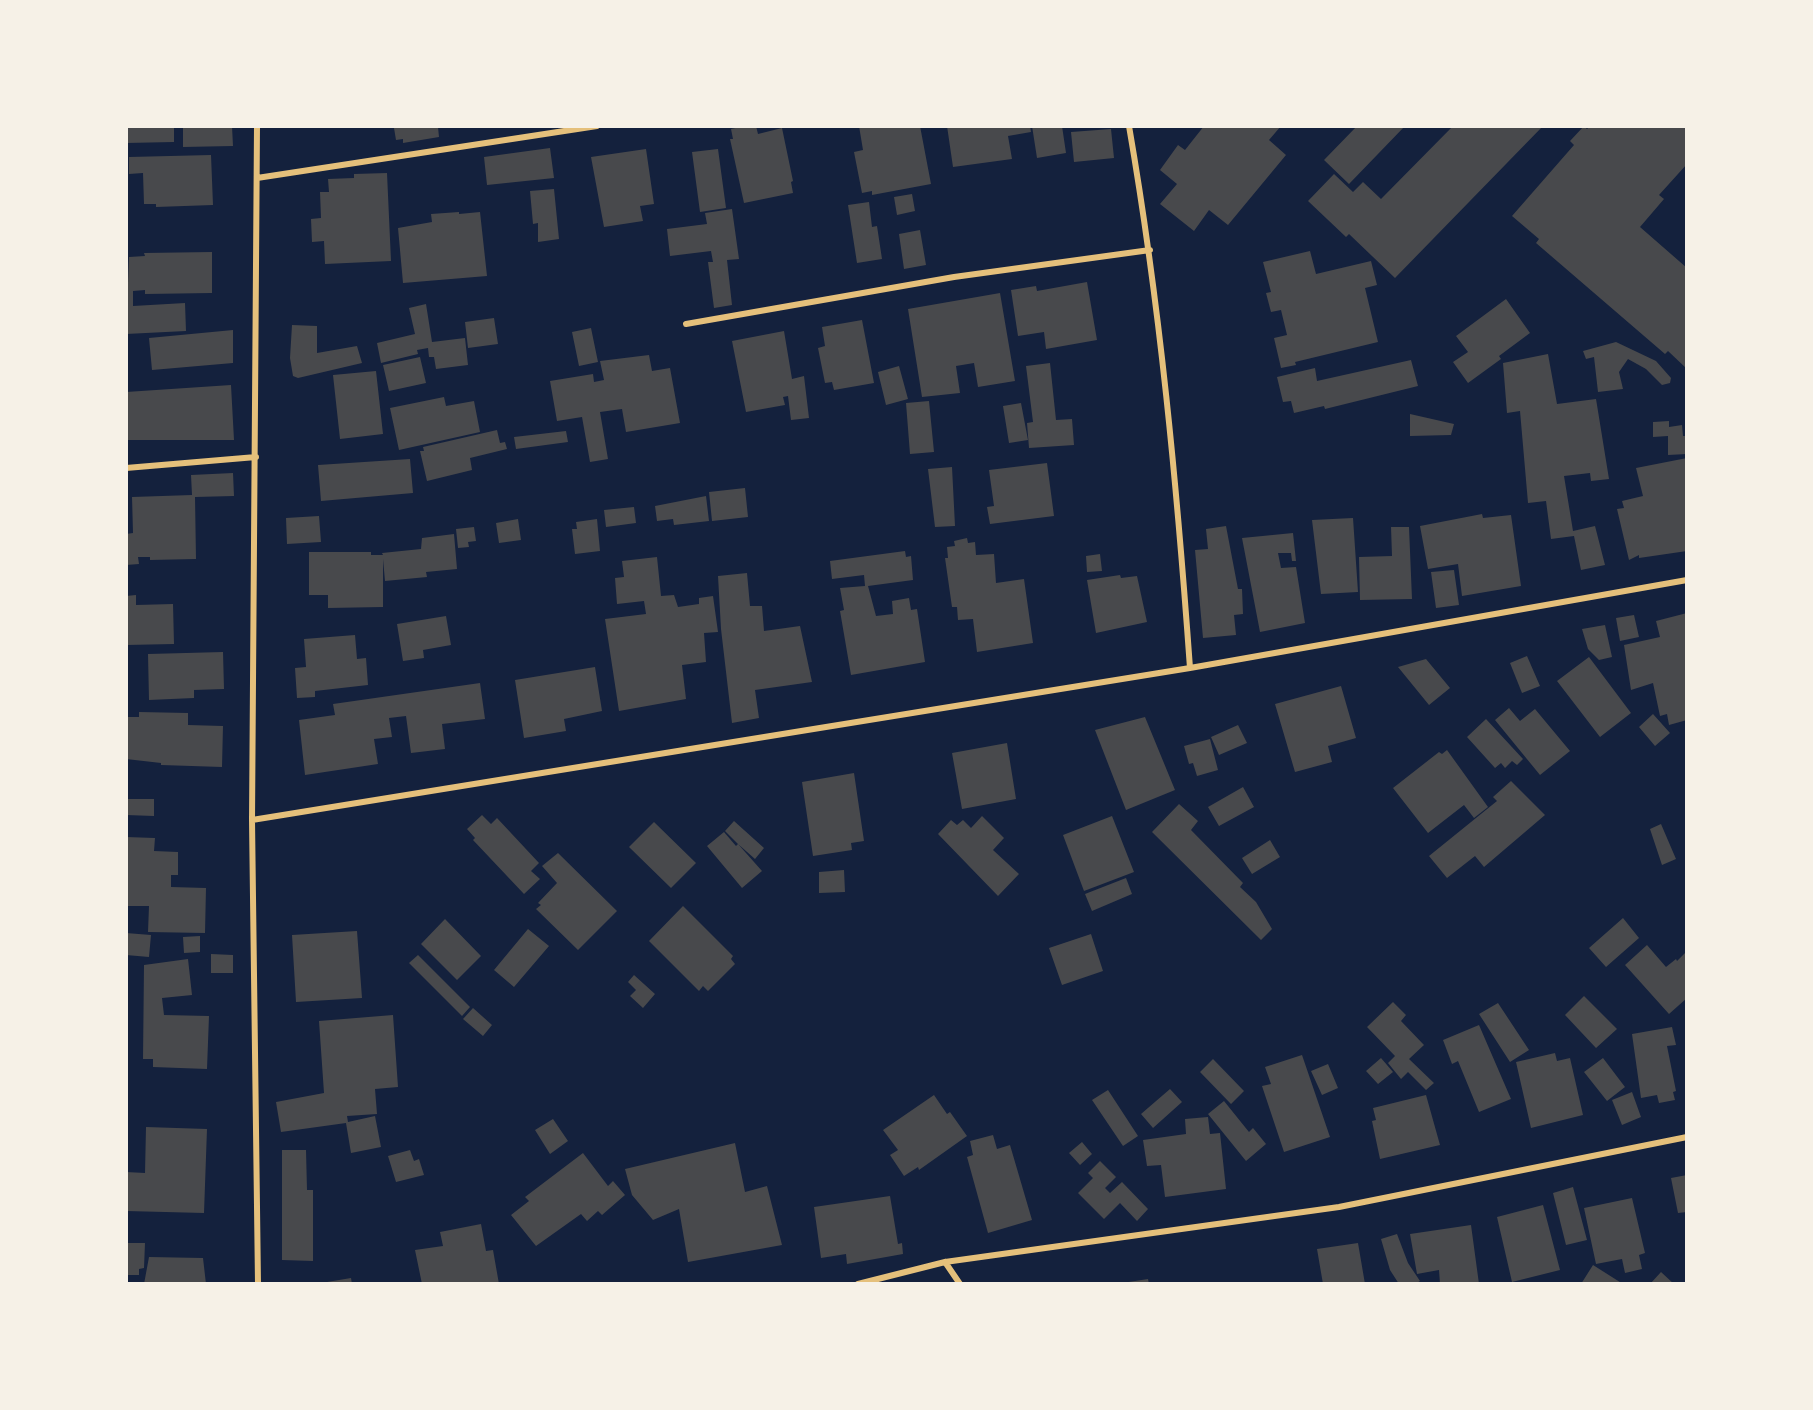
<!DOCTYPE html>
<html>
<head>
<meta charset="utf-8">
<style>
	body { margin:0 }
	#map { position:relative; width:1813px; height:1410px; overflow:hidden; background:#14213d; font-family:Manrope,sans-serif }
	canvas { display:block }
	.frame { position:absolute; inset:0; border:128px solid #f6f1e7; pointer-events:none }
</style>
</head>
<body>
<div id="map">
<canvas width="1813" height="1410"></canvas>
<div class="frame"></div>
</div>
<script>
const c = document.querySelector('canvas').getContext('2d');
c.lineJoin = 'round';
function fillPath(path, color) { c.fillStyle = color; c.fill(path, 'evenodd'); }
function strokePath(path, color, width, dash) { c.strokeStyle = color; c.lineWidth = width; c.lineCap = dash ? 'butt' : 'round'; c.setLineDash(dash || []); c.stroke(path); }
const building = new Path2D(`
	M126 126H174V142L126 143Z
	M183 126H232L233 146 183 147Z
	M405 126 438 127 439 137 403 143V139L396 140 394 128Z
	M744 126H756L758 134 782 128 793 181 791 182 793 193 744 203 730 139H733L731 129Z
	M859 126H920L931 184 872 195V191L862 193 854 152 863 150Z
	M947 126H1030L1031 132 1008 136 1012 159 953 167Z
	M1032 126H1062L1066 153 1037 158Z
	M1204 126H1281L1269 140 1286 155 1228 225 1209 210 1194 231 1160 204 1177 184 1160 170 1178 145 1185 150Z
	M1357 126H1405L1349 184 1324 160Z
	M1453 126H1543L1395 278 1349 234 1346 237 1308 201 1334 174 1353 192 1363 182 1381 199Z
	M1584 126 1587 129 1590 126H1687V164L1659 195 1664 199 1640 227 1687 268V369L1668 351 1665 354 1536 243 1539 239 1512 216 1574 145 1570 141Z
	M1111 129 1114 158 1074 162 1071 132Z
	M550 148 554 178 487 185 484 157Z
	M646 149 654 204 640 206 643 221 604 227 591 157Z
	M718 149 726 208 700 212 692 152Z
	M211 155 213 205 156 207V204H144L143 173 129 174V157Z
	M387 173 391 261 325 264 324 241 312 242 311 219 321 218 320 192H329L328 179 354 178V174Z
	M554 189 559 239 538 242V223L533 224 530 191Z
	M912 194 915 211 897 215 894 197Z
	M869 202 872 227 877 226 882 259 857 263 848 205Z
	M732 209 739 259 727 260 732 305 714 308 708 262H713L711 251 670 256 667 229 707 224 705 213Z
	M459 212V214L480 212 487 276 403 283 398 228 432 222 431 214Z
	M920 230 926 265 904 269 899 234Z
	M1310 251 1316 274 1371 261 1377 285 1365 288 1378 342 1295 362 1296 365 1281 368 1274 338 1287 335 1281 310 1271 312 1266 293 1271 292 1263 262Z
	M212 252V293L145 294V290L133 291V306L185 303 186 331 126 334 129 257 145 256 144 253Z
	M1087 282 1097 340 1046 349 1044 332 1018 336 1011 290 1036 286 1037 291Z
	M1000 293 1015 381 978 387 974 363 956 366 960 393 922 397 908 309Z
	M1506 299 1530 333 1499 356 1501 359 1468 383 1453 362 1468 352 1456 336Z
	M426 304 432 342 465 338 468 365 436 369 434 357H429L428 348 417 350 418 354 381 363 377 343 415 334 409 308Z
	M494 318 498 344 468 348 465 322Z
	M862 320 874 383 834 390 832 382 825 383 818 348 825 346 822 327Z
	M292 325 317 326V353L357 346 362 363 298 378 293 376 290 358Z
	M591 328 598 362 579 366 572 332Z
	M233 330V363L152 370 149 338Z
	M784 331 792 379 804 376 809 418 791 420 788 396 783 397 785 405 746 412 732 341Z
	M1616 342 1656 361 1671 378 1670 383 1662 385 1646 369 1628 359 1619 372 1623 389 1598 392 1594 357 1586 359 1583 351Z
	M1548 354 1557 404 1596 399 1597 405 1609 479 1591 481 1590 473 1564 476 1573 531 1595 526 1605 565 1581 570 1574 536 1551 539 1546 501 1528 503 1520 411 1507 413 1503 363Z
	M649 355 652 371 670 368 680 423 626 432 622 409 600 412 608 459 590 462 582 417 557 421 550 381 593 374 594 382 604 380 600 361Z
	M420 357 426 383 389 391 383 365Z
	M1411 360 1418 386 1325 409 1324 406 1294 413 1291 401 1283 402 1277 377 1315 368 1317 381Z
	M1050 363 1056 420 1072 419 1074 445 1029 448 1027 423 1033 422 1026 366Z
	M899 366 908 399 886 405 878 372Z
	M376 371 383 434 340 439 333 375Z
	M231 385 234 440H127L126 392Z
	M444 397 446 406 474 401 480 432 399 450 390 408Z
	M929 401 934 452 910 454 906 403Z
	M1021 403 1028 440 1009 443 1003 406Z
	M1410 414 1454 424 1451 435 1410 436Z
	M1669 421V427L1682 425 1683 436H1687V454L1668 455V436L1653 437V422Z
	M497 430 500 443 505 442 507 449 470 458 472 470 427 481 420 451H424L423 447Z
	M566 431 568 442 516 449 514 437Z
	M1687 458V551L1639 558V555L1629 560 1617 509 1624 508 1622 501 1643 496 1636 468Z
	M410 459 413 493 321 501 318 465Z
	M1047 463 1054 516 990 524 987 507 994 506 989 470Z
	M952 467 955 526 935 527 928 469Z
	M233 473 234 496 195 497 196 559 150 560V557H138L139 564 126 565V534L133 533 132 497 192 495 191 475Z
	M745 488 748 517 712 521 709 492Z
	M706 496 709 521 674 525 673 519 657 521 655 506Z
	M634 507 636 523 606 527 604 510Z
	M1482 514 1483 518 1511 515 1521 586 1462 596 1458 564 1428 569 1420 526Z
	M319 516 321 542 287 544 286 518Z
	M1353 518 1358 592 1321 594 1312 520Z
	M518 519 521 540 499 543 496 523Z
	M597 519 600 551 575 554 572 529H577L576 522Z
	M1226 526 1238 589H1242L1243 614 1234 615 1236 635 1203 638 1195 550 1208 549 1206 529Z
	M474 527 476 541 468 542 469 547 458 548 456 529Z
	M1391 527H1409L1412 599 1360 600 1359 557 1392 556Z
	M1293 533 1296 561H1292L1291 553H1278L1281 568 1296 567 1305 623 1260 632 1242 538Z
	M454 534 457 569 426 572 427 577 385 581 383 559V607L328 608V595H309V552H371V555H383L382 553 421 549 422 538Z
	M967 538 968 543 975 542 976 555 994 554 996 583 1024 579 1033 643 977 652 973 619 958 620 957 607H952L945 558H948L947 547 955 546 954 541Z
	M905 551 906 557 911 556 913 580 868 586 876 616 893 614 892 601 909 598 911 610 917 609 925 662 851 675 840 611 844 610 840 588 865 586 864 575 832 579 830 561Z
	M1100 554 1102 571 1087 572 1086 556Z
	M657 557 661 596 674 595 678 607 699 604V598L713 596 718 632 704 633 706 662 682 665 686 699 619 711 605 619 646 614 644 601 617 604 615 578 624 577 622 561Z
	M1454 570 1459 605 1436 608 1431 572Z
	M747 573 750 606H762L764 631 800 626 812 682 755 690 759 718 732 723 721 629 718 576Z
	M1120 575 1121 578 1137 576 1147 622 1096 633 1087 580Z
	M136 595V605L173 604 174 644 126 645V596Z
	M1687 613V720L1669 725 1667 714 1660 716 1653 683 1631 690 1624 645 1660 637 1656 621Z
	M1634 615 1639 637 1620 641 1616 618Z
	M446 616 451 645 423 650 424 658 403 661 397 624Z
	M1605 625 1612 657 1599 660 1588 649 1582 629Z
	M355 635 357 659 366 658 368 685 315 691V697L297 698 295 668 306 667 304 639Z
	M223 652 224 689 194 690V698L149 700 148 654Z
	M1527 656 1540 686 1522 693 1510 663Z
	M1589 657 1631 713 1600 737 1557 681Z
	M1426 659 1450 688 1429 705 1398 667Z
	M595 667 602 711 564 719 566 731 524 738 515 680Z
	M480 683 485 719 442 724 445 749 411 753 406 716 389 718 392 737 374 739 378 764 305 775 299 720 335 715 333 704Z
	M1341 686 1356 738 1328 746 1332 762 1295 772 1275 704Z
	M1509 708 1520 721 1535 709 1570 751 1540 775 1495 720Z
	M139 712 188 713V725L223 726 222 767 161 765V763L126 759V717H139Z
	M1653 714 1670 733 1655 746 1639 727Z
	M1145 717 1175 790 1126 810 1095 730Z
	M1486 719 1523 759 1517 765 1512 761 1505 768 1501 763 1495 768 1467 737Z
	M1238 725 1247 743 1219 755 1211 737Z
	M1210 739 1218 770 1197 776 1193 763 1189 764 1184 746Z
	M1007 743 1016 799 962 809 952 753Z
	M1447 750 1488 807 1474 818 1464 805 1428 833 1393 788 1439 752 1442 754Z
	M854 773 864 841 851 843 852 850 813 856 802 782Z
	M1511 781 1545 815 1484 867 1475 856 1447 878 1429 856 1497 801 1493 797Z
	M1243 787 1254 807 1219 826 1208 807Z
	M126 799H154V816L126 815Z
	M1179 804 1198 821 1191 830 1243 883 1240 887 1256 902 1272 929 1261 940 1152 832Z
	M482 815 491 824 497 818 539 863 531 871 540 879 524 894 473 840 475 838 467 829Z
	M982 816 1004 838 993 850 1019 874 998 896 938 834 951 820 957 825 963 820 971 828Z
	M1112 816 1134 872 1084 891 1063 835Z
	M734 821 764 848 755 859 738 844 762 871 742 888 707 846 724 832 736 846 738 844 725 831Z
	M654 822 696 863 671 888 629 847Z
	M1661 824 1676 859 1662 865 1650 829Z
	M126 837 155 838 154 851 178 852V875H171V887L206 888 205 933 148 932 149 906H126Z
	M1270 840 1280 857 1252 874 1242 858Z
	M558 853 617 911 578 950 536 909 541 905 538 903 557 883 542 866Z
	M844 870 845 892 819 893V872Z
	M1126 878 1132 894 1092 911 1085 894Z
	M683 906 733 956 731 959 735 964 708 991 703 986 699 991 649 941Z
	M1623 918 1639 938 1606 967 1589 948Z
	M445 919 481 956 457 980 421 944Z
	M528 929 549 946 514 987 494 970Z
	M357 931 362 998 296 1002 292 935Z
	M126 933 151 935 149 957 126 955Z
	M1091 934 1103 971 1062 985 1049 948Z
	M200 936V952L184 953 183 937Z
	M1647 945 1666 967 1676 959 1677 961 1687 951V998L1669 1014 1625 965Z
	M211 954 233 955V973H211Z
	M418 955 470 1007 462 1016 409 963Z
	M188 959 192 995 162 998 164 1015 209 1016 207 1069 153 1067V1059H143L144 965Z
	M634 975 655 994 643 1008 630 996 636 990 628 982Z
	M1584 996 1617 1029 1596 1048 1565 1015Z
	M1393 1002 1406 1015 1401 1021 1424 1045 1409 1059 1434 1083 1426 1090 1408 1072 1401 1079 1388 1063 1395 1056 1367 1027Z
	M1498 1003 1529 1050 1510 1062 1479 1014Z
	M473 1008 492 1025 483 1036 463 1019Z
	M393 1015 398 1087 375 1089 377 1114 347 1116 348 1122 375 1116 381 1147 351 1153 346 1123 281 1132 276 1102 324 1093 319 1021Z
	M1479 1025 1511 1099 1479 1112 1458 1061 1452 1064 1443 1040Z
	M1672 1027 1676 1045 1667 1046 1676 1091 1673 1092 1675 1100 1659 1103 1657 1095 1641 1098 1632 1034Z
	M1555 1053 1557 1061 1570 1058 1583 1115 1531 1128 1516 1062Z
	M1302 1055 1330 1137 1284 1152 1262 1086 1271 1084 1265 1067Z
	M1381 1058 1393 1072 1378 1084 1366 1071Z
	M1603 1058 1625 1087 1607 1101 1584 1072Z
	M1213 1059 1244 1091 1231 1104 1200 1072Z
	M1328 1064 1338 1088 1322 1095 1311 1071Z
	M1170 1089 1182 1102 1153 1128 1141 1114Z
	M1108 1090 1138 1136 1123 1146 1092 1100Z
	M1632 1092 1641 1117 1622 1125 1612 1100Z
	M934 1095 947 1114 950 1112 967 1136 919 1170 918 1167 904 1176 890 1155 898 1150 883 1130Z
	M1426 1095 1440 1145 1380 1159 1372 1121 1376 1120 1373 1108Z
	M1224 1101 1249 1132 1253 1128 1266 1144 1246 1161 1208 1114Z
	M1208 1117 1210 1134 1220 1133 1226 1189 1165 1197 1161 1165 1147 1166 1143 1140 1186 1134 1185 1119Z
	M553 1119 568 1141 550 1154 535 1130Z
	M146 1127 207 1129 204 1213 126 1211V1172L145 1173Z
	M993 1135 997 1149 1010 1145 1032 1220 988 1233 967 1157 973 1155 970 1141Z
	M1082 1142 1092 1154 1080 1165 1069 1153Z
	M735 1143 745 1192 767 1186 782 1245 688 1262 679 1209 653 1220 632 1195 625 1169Z
	M282 1150H306L307 1190H313V1261L282 1260Z
	M410 1150 414 1161 419 1159 424 1175 396 1182 388 1156Z
	M583 1153 608 1186 613 1181 625 1195 602 1215 598 1211 587 1221 581 1214 536 1246 511 1215 529 1201 525 1197Z
	M1100 1161 1116 1177 1105 1188 1110 1193 1122 1182 1148 1209 1137 1221 1120 1203 1104 1219 1078 1193 1093 1178 1088 1173Z
	M1687 1175V1212L1678 1213 1671 1178Z
	M1573 1187 1587 1240 1566 1245 1553 1193Z
	M890 1196 898 1244 902 1243 903 1254 847 1264 846 1254 821 1258 814 1207Z
	M1632 1198 1645 1253 1639 1255 1642 1269 1625 1273 1622 1259 1596 1264 1584 1208Z
	M1543 1205 1560 1270 1512 1282 1497 1217Z
	M481 1224 486 1251 493 1250 499 1284H422L415 1250 443 1246 440 1232Z
	M1471 1225 1479 1284H1440L1439 1270 1417 1274 1410 1234Z
	M1397 1234 1408 1263 1420 1281 1415 1284H1399L1390 1270 1381 1239Z
	M126 1243H145L144 1268 139 1269V1275H126Z
	M1358 1243 1365 1284H1323L1317 1249Z
	M149 1257 203 1258 206 1284H144Z
	M1593 1265 1623 1284H1581Z
	M1661 1272 1674 1284H1650Z
	M351 1278 352 1284H321V1283Z
	M1148 1279 1149 1284H1122V1283Z`);
const minor = new Path2D(`
	M257 126 252 820 258 1284
	M1129 126C1160 305 1177 487 1190 668
	M257 178 597 126
	M686 324 954 277 1150 250
	M126 468 256 457
	M252 820 1190 668 1687 580
	M945 1262 960 1284
	M858 1284 945 1262 1339 1207 1687 1137`);
fillPath(building, '#48494c');
strokePath(minor, '#e5c07b', 6);
</script>
</body>
</html>
